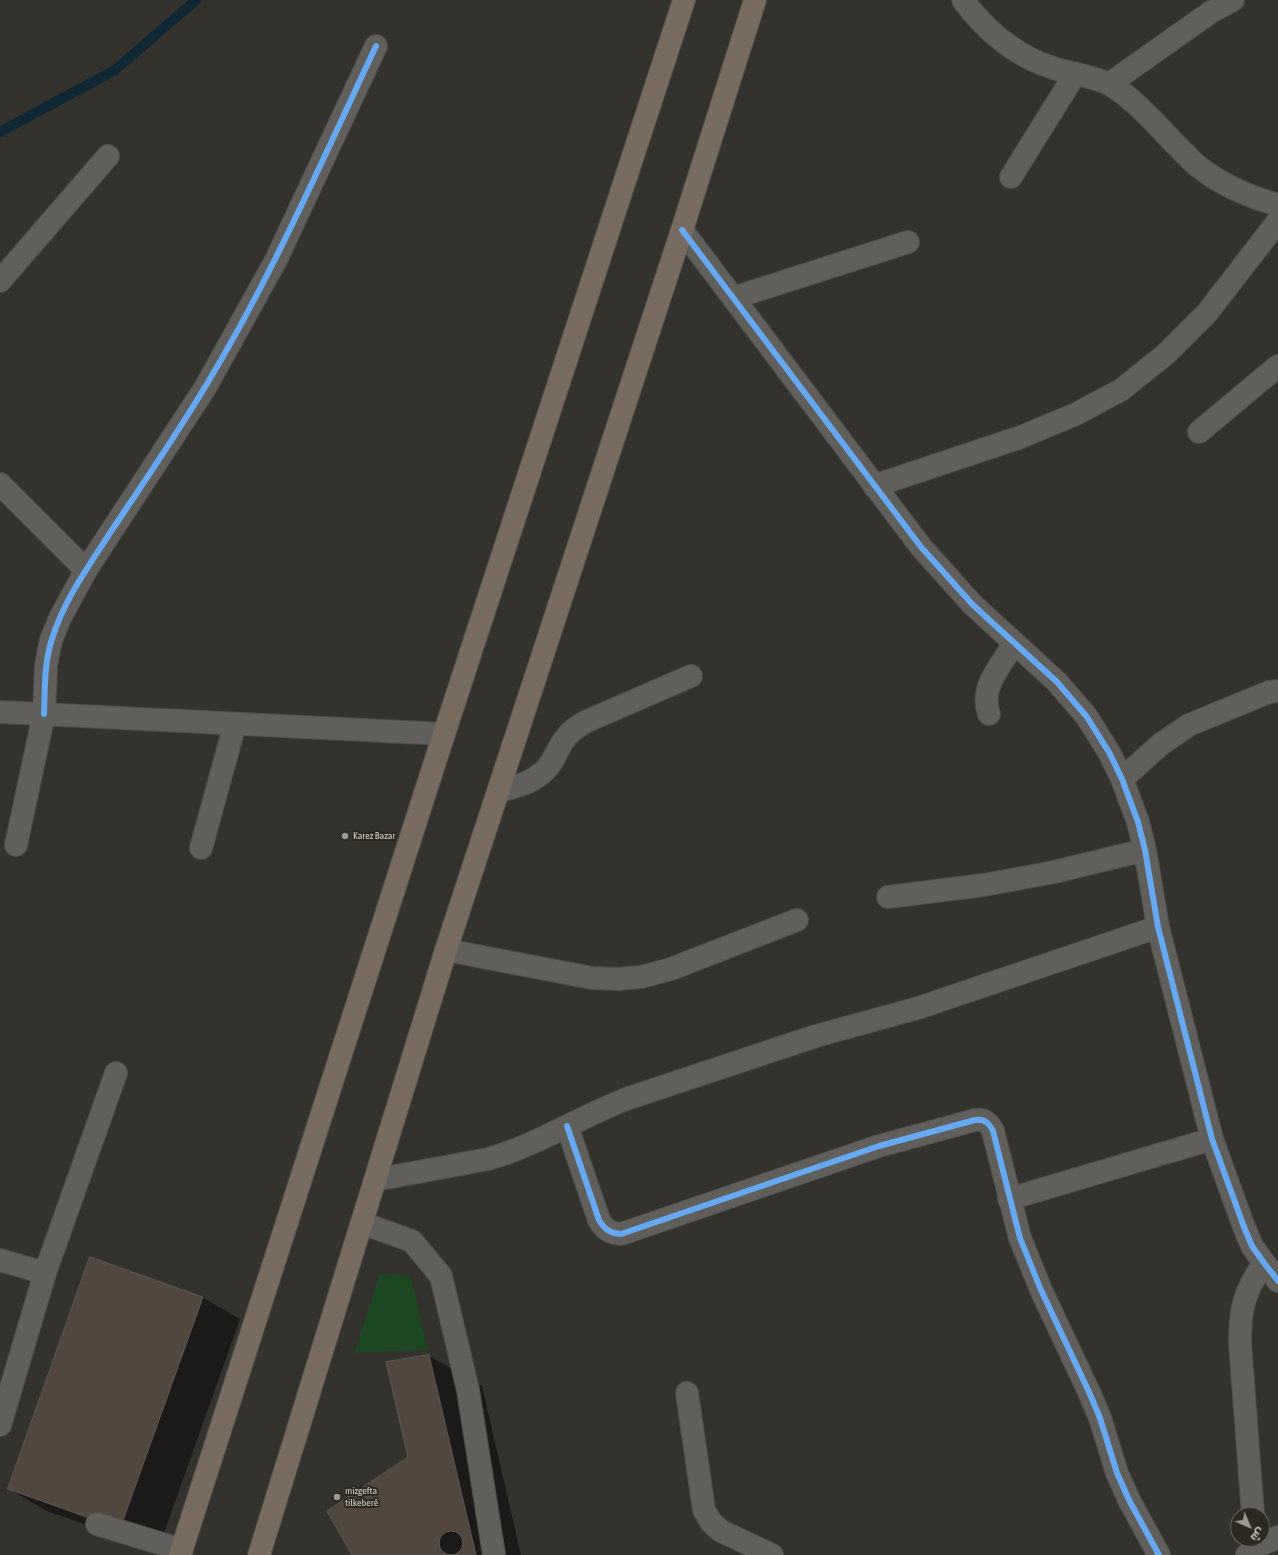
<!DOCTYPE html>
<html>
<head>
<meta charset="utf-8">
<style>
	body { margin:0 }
	#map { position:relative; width:1278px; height:1555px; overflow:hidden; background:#33322d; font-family:"Asap Condensed",Cairo,sans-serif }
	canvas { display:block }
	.north { position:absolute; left:1230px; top:1507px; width:40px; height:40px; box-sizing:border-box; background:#2c2920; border:1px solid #6f6c64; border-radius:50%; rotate:135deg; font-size:11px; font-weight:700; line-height:16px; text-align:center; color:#d3d1cb }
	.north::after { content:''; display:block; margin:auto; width:14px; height:18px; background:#9b9994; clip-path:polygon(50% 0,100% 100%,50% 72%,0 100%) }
</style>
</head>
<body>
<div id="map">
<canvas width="1278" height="1555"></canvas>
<div class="north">ش</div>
</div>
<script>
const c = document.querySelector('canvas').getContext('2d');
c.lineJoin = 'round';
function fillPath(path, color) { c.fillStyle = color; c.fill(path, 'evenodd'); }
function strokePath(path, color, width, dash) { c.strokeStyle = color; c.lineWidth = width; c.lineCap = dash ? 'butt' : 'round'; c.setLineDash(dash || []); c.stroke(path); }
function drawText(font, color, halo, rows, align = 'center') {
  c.font = font + ' "Asap Condensed",sans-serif'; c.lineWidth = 4; c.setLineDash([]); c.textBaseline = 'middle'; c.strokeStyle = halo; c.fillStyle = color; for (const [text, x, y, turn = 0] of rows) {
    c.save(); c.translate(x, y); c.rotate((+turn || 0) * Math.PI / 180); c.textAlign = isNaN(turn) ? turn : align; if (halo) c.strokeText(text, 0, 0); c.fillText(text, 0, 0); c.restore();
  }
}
const green = new Path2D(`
	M380 1273 411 1276 428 1350 354 1353Z`);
const shadow = new Path2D(`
	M202 1297 240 1319 158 1550 47 1511 9 1489Z
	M429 1356 482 1386 521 1555H353L410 1458Z`);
const stream = new Path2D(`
	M0 132 115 70 196 0`);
const building = new Path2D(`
	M90 1257 203 1297 120 1529 8 1489Z
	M429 1355 476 1555H352L327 1511 408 1457 386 1362Z
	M439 1543a12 12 0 1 1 24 0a12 12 0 1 1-24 0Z`);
const minor = new Path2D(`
	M963 0C986 31 1016 56 1053 68 1069 73 1097 77 1111 85 1138 102 1159 128 1182 151 1188 156 1193 163 1199 167 1223 186 1250 197 1278 205
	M1109 84 1211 12 1233 0
	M1011 177 1075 74
	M682 230 921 547 973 605 1057 682 1087 717 1110 754 1122 779 1138 822 1145 850 1158 927 1212 1139 1244 1227 1252 1246 1264 1263 1278 1281
	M0 281 108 156
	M733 298 908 242
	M1199 432 1278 366
	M0 484 86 570
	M874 486 1021 437 1076 414 1121 390 1166 354 1207 313 1278 221
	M0 712 444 734
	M989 714C979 688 1001 665 1014 644
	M1122 779 1161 744 1189 725 1269 692 1278 691
	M499 791C514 787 529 784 542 773 553 765 556 751 564 740 569 732 577 727 585 722L691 676
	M16 845 44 714 46 665 51 640 60 618 86 570 205 388 240 325 276 260 376 46
	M201 848 235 724
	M888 897 984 885 1054 872 1145 850
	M446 950 592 978 619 979 641 977 671 969 797 920
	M567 1126 599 1220C605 1230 610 1233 621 1234L879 1146 975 1120C985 1119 989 1123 993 1131L1020 1238 1041 1290 1089 1392 1100 1418 1117 1473 1129 1500 1159 1555
	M375 1180 488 1159C538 1145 581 1116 629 1098L816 1036 918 1008 1158 927
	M1009 1199 1212 1139
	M362 1223 412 1241 441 1276 468 1390 494 1555
	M0 1260 45 1273
	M687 1393 704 1510 711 1522 721 1531 772 1555
	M0 1425 45 1273 116 1073
	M1253 1515 1240 1343C1240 1308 1244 1292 1264 1263
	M97 1524 182 1550
	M1247 1555 1256 1547 1278 1537`);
const highway = new Path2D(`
	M180 1555 444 734 684 0
	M259 1555 446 950 682 230 755 0`);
const cycleway = new Path2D(`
	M682 230 921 547 973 605 1057 682 1087 717 1110 754 1122 779 1138 822 1145 850 1158 927 1212 1139 1244 1227 1252 1246 1264 1263 1278 1281
	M44 714C45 689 44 663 52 639 64 600 88 567 110 533 142 485 175 437 205 387 271 278 322 161 376 46
	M567 1126 599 1220C605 1230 610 1233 621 1234L879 1146 975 1120C985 1119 989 1123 993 1131L1020 1238 1041 1290 1089 1392 1100 1418 1117 1473 1129 1500 1159 1555`);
const markers = [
	[345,836,4,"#9b9994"],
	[337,1497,4,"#9b9994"]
];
const poiNames = [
	["Karez Bazar",353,836],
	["mizgefta",345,1491],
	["tilkeberê",345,1503]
];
fillPath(green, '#1d4623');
fillPath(shadow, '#0007');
strokePath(stream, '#0e2836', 10);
fillPath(building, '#51473f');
strokePath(building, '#5c5956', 1);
strokePath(minor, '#4f4e49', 24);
strokePath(highway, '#4f4e49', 24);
strokePath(minor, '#605f5c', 22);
strokePath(highway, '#776c5f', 22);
strokePath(cycleway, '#66a8f1', 6);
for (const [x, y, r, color] of markers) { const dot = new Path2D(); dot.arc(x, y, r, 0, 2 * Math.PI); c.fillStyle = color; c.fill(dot); strokePath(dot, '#2c2920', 1.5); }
drawText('10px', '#d3d1cb', '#2c2920', poiNames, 'left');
</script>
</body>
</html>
